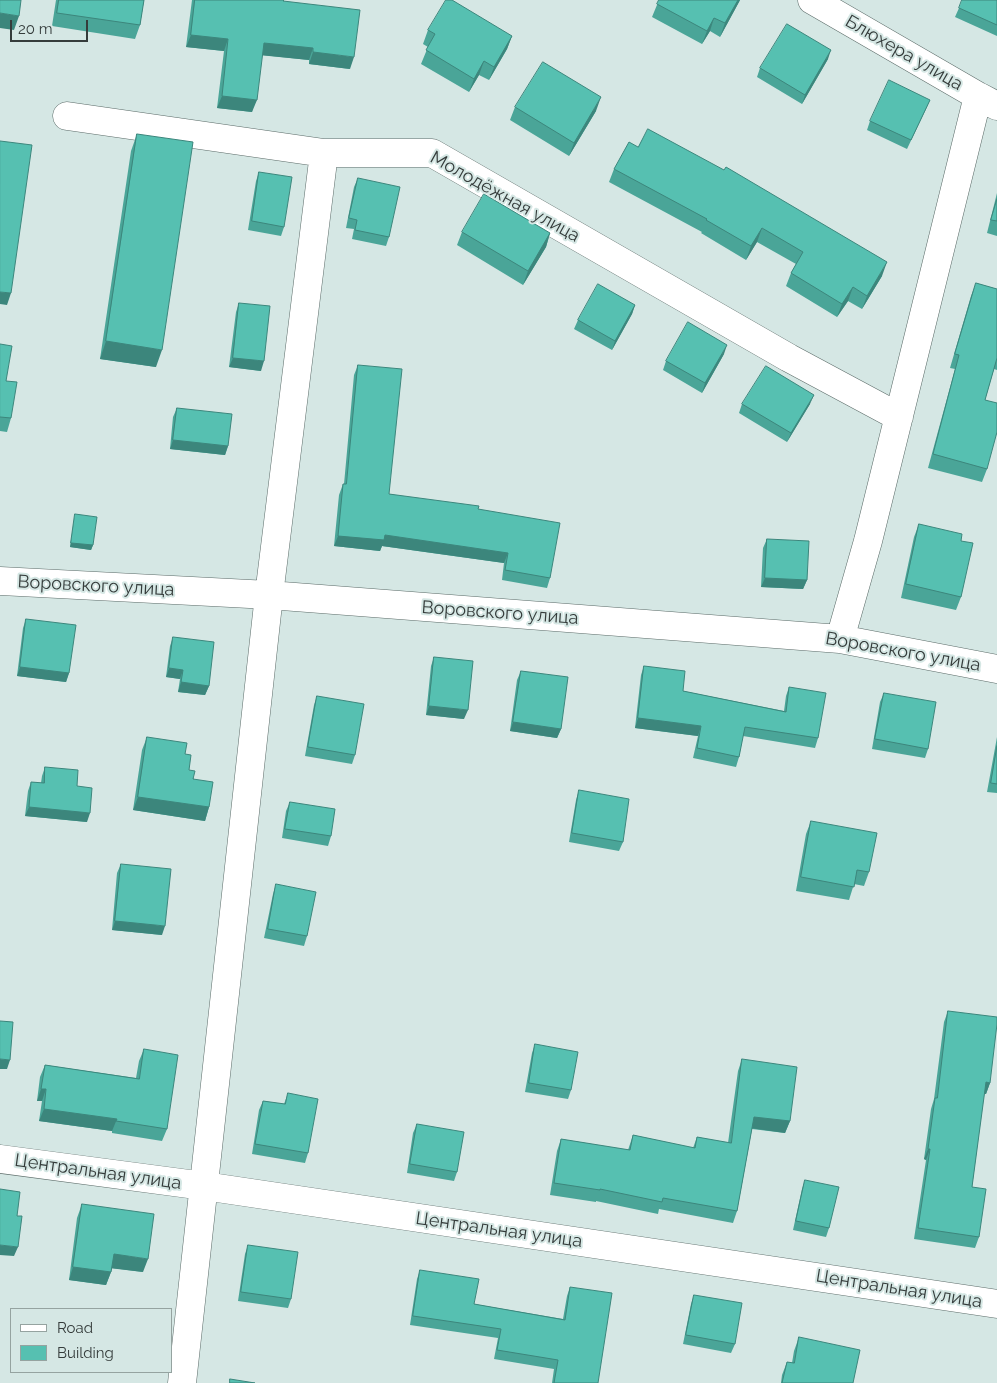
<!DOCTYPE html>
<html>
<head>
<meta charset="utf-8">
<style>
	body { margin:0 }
	#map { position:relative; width:997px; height:1383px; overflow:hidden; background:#d5e7e4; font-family:Raleway,sans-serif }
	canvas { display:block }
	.legend { position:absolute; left:10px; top:1308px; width:162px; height:65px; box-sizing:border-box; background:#d5e7e4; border:1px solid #95a3a0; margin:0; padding:6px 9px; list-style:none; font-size:15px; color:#353c3b }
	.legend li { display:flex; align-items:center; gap:10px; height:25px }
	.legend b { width:25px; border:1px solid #95a3a0 }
	.scale { position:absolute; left:10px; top:20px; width:78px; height:22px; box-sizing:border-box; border:2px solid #353c3b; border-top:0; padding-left:6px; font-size:15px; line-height:18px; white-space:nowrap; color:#353c3b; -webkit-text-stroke:4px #d5e7e4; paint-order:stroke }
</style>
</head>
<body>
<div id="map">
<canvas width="997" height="1383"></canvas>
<ul class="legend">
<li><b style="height:6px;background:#fff"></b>Road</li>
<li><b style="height:14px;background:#56c0b1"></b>Building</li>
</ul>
<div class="scale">20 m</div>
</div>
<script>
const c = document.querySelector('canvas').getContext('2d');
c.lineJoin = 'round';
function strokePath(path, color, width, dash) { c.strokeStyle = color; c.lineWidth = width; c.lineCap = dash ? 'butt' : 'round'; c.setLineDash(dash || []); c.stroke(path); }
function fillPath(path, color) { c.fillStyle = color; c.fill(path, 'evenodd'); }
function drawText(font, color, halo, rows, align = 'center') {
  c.font = font + ' Raleway,sans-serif'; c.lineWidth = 4; c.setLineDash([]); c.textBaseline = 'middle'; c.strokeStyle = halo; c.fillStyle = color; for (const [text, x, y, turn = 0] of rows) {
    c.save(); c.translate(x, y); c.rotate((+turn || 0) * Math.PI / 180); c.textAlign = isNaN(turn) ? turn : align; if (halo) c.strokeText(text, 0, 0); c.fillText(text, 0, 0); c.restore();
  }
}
const minor = new Path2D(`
	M812 0 978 96 997 106
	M67 116 324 153H432L789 358 899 417
	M0 581 269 595 840 639 997 669
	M840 639 868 541 978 96
	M0 1159 204 1186 997 1304
	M182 1383 269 595 324 153`);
const wall = new Path2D(`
	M56 0H144L140 25 135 39 52 26Z
	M192 0H284L283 1 350 69 309 64V60L262 55 252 112 217 108 224 51 186 47Z
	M659 0H740L720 37 710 31 702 44 652 17Z
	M997 0V36L955 17 959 8Z
	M428 30 512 36 507 49 489 80 479 75 469 92 421 64 428 47 423 44Z
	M828 59 802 104 757 77 760 68Z
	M930 100 926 109 907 149 867 130 870 121Z
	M515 107 596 111 569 156 510 120Z
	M137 134 156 367 100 359 131 151Z
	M614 169 882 276 862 309 848 301 837 317 786 286 791 273 796 264 757 242 746 260 701 233 702 232 609 182Z
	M259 172 284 227 281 236 248 230 256 181Z
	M358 178 389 237 386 246 352 239 354 229 346 228 354 187Z
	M997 193V236L987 233Z
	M462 232 550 233 546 247 523 285 457 245Z
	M976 283 997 289V370L994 369 985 400 987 469 982 482 928 468 955 369 950 368 971 296Z
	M239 303 261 371 229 367 236 312Z
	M635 305 632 314 612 350 574 329 578 320Z
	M0 344 6 381 11 418 7 432 0 431Z
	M724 354 702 393 663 370 666 361Z
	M358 365 389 494 478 509 550 578 547 588 502 580 504 563 382 546 380 551 334 546 339 495 343 484H344L354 375Z
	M742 404H810L787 442 739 413Z
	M177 408 228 446 225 455 170 449 173 417Z
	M75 514 93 545 91 550 70 547 74 519Z
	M919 524 961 541V597L956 610 901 598 914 537Z
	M767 539 807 580 803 589 761 587 763 548Z
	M26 619 69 673 66 682 17 676 23 628Z
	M173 637 209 686 205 695 178 692 180 679 166 677 170 646Z
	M434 657 464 719 426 715 431 666Z
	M644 666 683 691 784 711 786 696 789 687 818 738 815 748 743 736 739 757 736 767 693 758 698 736 635 728 641 675Z
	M521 671 561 729 557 738 510 731 517 680Z
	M884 693 928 749 925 758 872 749 880 702Z
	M317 696 355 755 352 764 305 756 314 705Z
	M147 737 185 754 189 770 209 807 205 821 133 810 142 750Z
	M997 737V793L987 792Z
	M45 767 77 786 87 822 25 816 28 791 31 782 41 783 42 776Z
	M579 790 623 842 619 851 569 842 576 800Z
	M290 802 331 836 328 846 282 838 286 811Z
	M811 821 869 872 864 886 854 884 849 900 796 891 806 834Z
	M121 864 162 935 112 930 117 873Z
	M276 884 307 936 304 946 264 938 273 894Z
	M948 1011 990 1083 986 1094H984L972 1187 979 1237 975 1248 914 1239 926 1160 924 1159 931 1109 934 1099 944 1022Z
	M535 1044 571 1090 568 1099 525 1092 532 1053Z
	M144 1049 167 1129 162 1141 112 1133V1131L39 1121 42 1101H37L40 1077 45 1065 136 1078 139 1061Z
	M742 1059 790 1121 785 1133 752 1129 737 1211 733 1223 659 1209 658 1214 596 1201V1202L550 1195 557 1151 561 1139 628 1150 633 1135 693 1148 697 1137 728 1143 738 1071Z
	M288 1093 308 1153 305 1163 252 1154 259 1110 263 1101 284 1104Z
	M417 1124 457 1172 454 1181 407 1173 413 1133Z
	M805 1180 829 1228 826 1237 793 1230 802 1189Z
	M82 1204 143 1272 112 1268 111 1272 106 1285 69 1280 77 1218Z
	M248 1245 291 1299 288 1308 238 1301 245 1254Z
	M420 1270 474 1304 563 1319 567 1296 570 1287 598 1383H552L554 1369 494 1359 498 1338 410 1325 417 1279Z
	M694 1295 735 1344 731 1353 683 1344 691 1304Z
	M799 1337 853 1383H781L782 1375 787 1362 792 1363 794 1351Z`);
const shadedWall = new Path2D(`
	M738 0H740L739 2 720 37 725 23Z
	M0 13 19 16 14 30 0 28Z
	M714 18 710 31 702 44 707 31Z
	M191 35 228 39 224 51 186 47Z
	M512 36 507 49 489 80 494 67Z
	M264 43 313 48 309 60 259 55Z
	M831 50 828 59 802 104 805 95Z
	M313 52 354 57 350 69 309 64Z
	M484 61 479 75 469 92 474 79Z
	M222 96 257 100 252 112 217 108Z
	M601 97 596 111 569 156 574 143Z
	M762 228 757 242 746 260 751 246Z
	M550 233 546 247 523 285 528 271Z
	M887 262 882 276 862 309 867 296Z
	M853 287 848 301 837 317 842 304Z
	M0 292 11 293 7 305 0 304Z
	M635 305 632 314 612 350 615 341Z
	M106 341 162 350 156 367 100 359Z
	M727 345 724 354 702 393 705 383Z
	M233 358 264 361 261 371 229 367Z
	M814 395 810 404 787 442 791 433Z
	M173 440 228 446 225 455 170 449Z
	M385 535 508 553 504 563 382 546 380 551 334 546 338 536Z
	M71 543 93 545 91 550 70 547Z
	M765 578 807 580 803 589 761 587Z
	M20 667 69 673 66 682 17 676Z
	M169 668 183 670 180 679 166 677Z
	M181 682 209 686 205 695 178 692Z
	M429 706 468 710 464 719 426 715Z
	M638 718 701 726 698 736 635 728Z
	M513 722 561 729 557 738 510 731Z
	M138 797 209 807 205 821 133 810Z
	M29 807 90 813 87 822 25 816Z
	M115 921 165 926 162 935 112 930Z
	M0 1059 10 1060 7 1069H0Z
	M986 1082 990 1083 986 1094 982 1093Z
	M41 1089H46L42 1101H37Z
	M44 1109 117 1119 112 1131 39 1121Z
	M754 1117 790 1121 785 1133 750 1128Z
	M928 1149H930L926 1160 924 1159Z
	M0 1245 18 1247 14 1256 0 1255Z
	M114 1254 148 1259 143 1272 109 1268Z
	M73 1267 111 1272 106 1285 69 1280Z`);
const building = new Path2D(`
	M0 0H21L19 16 0 13Z
	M59 0H144L140 25 57 13Z
	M195 0H284L283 1 360 10 354 57 313 52V48L264 43 257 100 222 96 228 39 191 35Z
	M446 0H452L512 36 494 67 484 61 474 79 426 50 435 34 428 30Z
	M659 0H738L725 23 714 18 707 31 657 4Z
	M962 0H997V25L959 8Z
	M787 24 831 50 805 95 760 68Z
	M543 62 601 97 574 143 515 107Z
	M889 80 930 100 911 140 870 121Z
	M648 129 724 170 726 167 887 262 867 296 853 287 842 304 791 273 803 252 762 228 751 246 706 220 707 219 614 169 629 142 638 147Z
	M137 134 193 142 162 350 106 341Z
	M0 141 32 145 11 293 0 292Z
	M259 172 292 177 284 227 252 221Z
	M358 178 400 187 389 237 355 230 357 220 349 218Z
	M484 194 550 233 528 271 462 232Z
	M997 199V221L991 220Z
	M976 283 997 289V358L985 400 997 403V432L987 469 933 454 959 355 955 354Z
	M598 284 635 305 615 341 578 320Z
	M239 303 270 306 264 361 233 358Z
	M688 322 727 345 705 383 666 361Z
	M0 344 12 346 6 381 17 382 11 418 0 417Z
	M358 365 402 369 389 494 479 506 478 509 560 523 550 578 505 570 508 553 385 535 384 540 338 536 343 484H346Z
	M766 366 814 395 791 433 742 404Z
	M177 408 232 414 228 446 173 440Z
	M75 514 97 517 93 545 71 543Z
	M919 524 962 534 961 541 973 543 961 597 906 584Z
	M767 539 809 541 807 580 765 578Z
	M26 619 76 625 69 673 20 667Z
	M173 637 214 642 209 686 181 682 183 670 169 668Z
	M434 657 473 661 468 710 429 706Z
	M644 666 685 671 683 691 786 712 789 687 826 693 818 738 745 727 739 757 697 748 701 726 638 718Z
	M521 671 568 677 561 729 513 722Z
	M884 693 936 702 928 749 875 739Z
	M317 696 364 704 355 755 308 747Z
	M147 737 187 743 185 754 191 755 189 770 195 771 193 779 213 782 209 807 138 797Z
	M997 746V784L991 783Z
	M45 767 78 770 77 786 92 788 90 813 29 807 31 782 44 783Z
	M579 790 629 799 623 842 572 833Z
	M290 802 335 809 331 836 285 829Z
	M811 821 877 833 869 872 857 870 854 887 801 877Z
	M121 864 171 869 165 926 115 921Z
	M276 884 316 892 307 936 268 929Z
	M948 1011 997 1017V1024L990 1083 986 1082 972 1187 986 1189 979 1237 918 1228 930 1149H928L935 1098H937Z
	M0 1021 13 1022 10 1060 0 1059Z
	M535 1044 578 1052 571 1090 529 1083Z
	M144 1049 178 1055 167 1129 116 1121 117 1119 44 1109 46 1089H41L45 1065 139 1079Z
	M742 1059 797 1067 790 1121 754 1117 737 1211 663 1198 662 1202 600 1189V1190L554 1183 561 1139 630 1150 633 1135 695 1148 697 1137 731 1143Z
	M288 1093 318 1099 308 1153 255 1144 263 1101 285 1104Z
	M417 1124 464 1132 457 1172 410 1164Z
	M805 1180 839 1187 829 1228 796 1221Z
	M0 1189 20 1192 17 1216H22L18 1247 0 1245Z
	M82 1204 154 1214 148 1259 114 1254 111 1272 73 1267Z
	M248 1245 298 1252 291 1299 241 1292Z
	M420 1270 479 1279 474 1304 565 1320 570 1287 612 1293 598 1383H554L558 1360 497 1350 501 1329 413 1316Z
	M694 1295 742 1303 735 1344 686 1335Z
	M799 1337 860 1350 853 1383H782L787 1362 794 1363Z
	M230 1379 255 1383H230Z`);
const streetNames = [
	["Блюхера улица",904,53,30],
	["Молодёжная улица",505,197,29],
	["Воровского улица",96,586,3],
	["Воровского улица",500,613,4],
	["Воровского улица",903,652,10],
	["Центральная улица",98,1172,8],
	["Центральная улица",499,1230,8],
	["Центральная улица",899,1289,9]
];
strokePath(minor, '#5b6b68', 29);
strokePath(minor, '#fff', 28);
fillPath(wall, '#4aa598');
fillPath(shadedWall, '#3c867c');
fillPath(building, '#56c0b1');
strokePath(building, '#3c867c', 1);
drawText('18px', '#353c3b', '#d5e7e4', streetNames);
</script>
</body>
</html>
